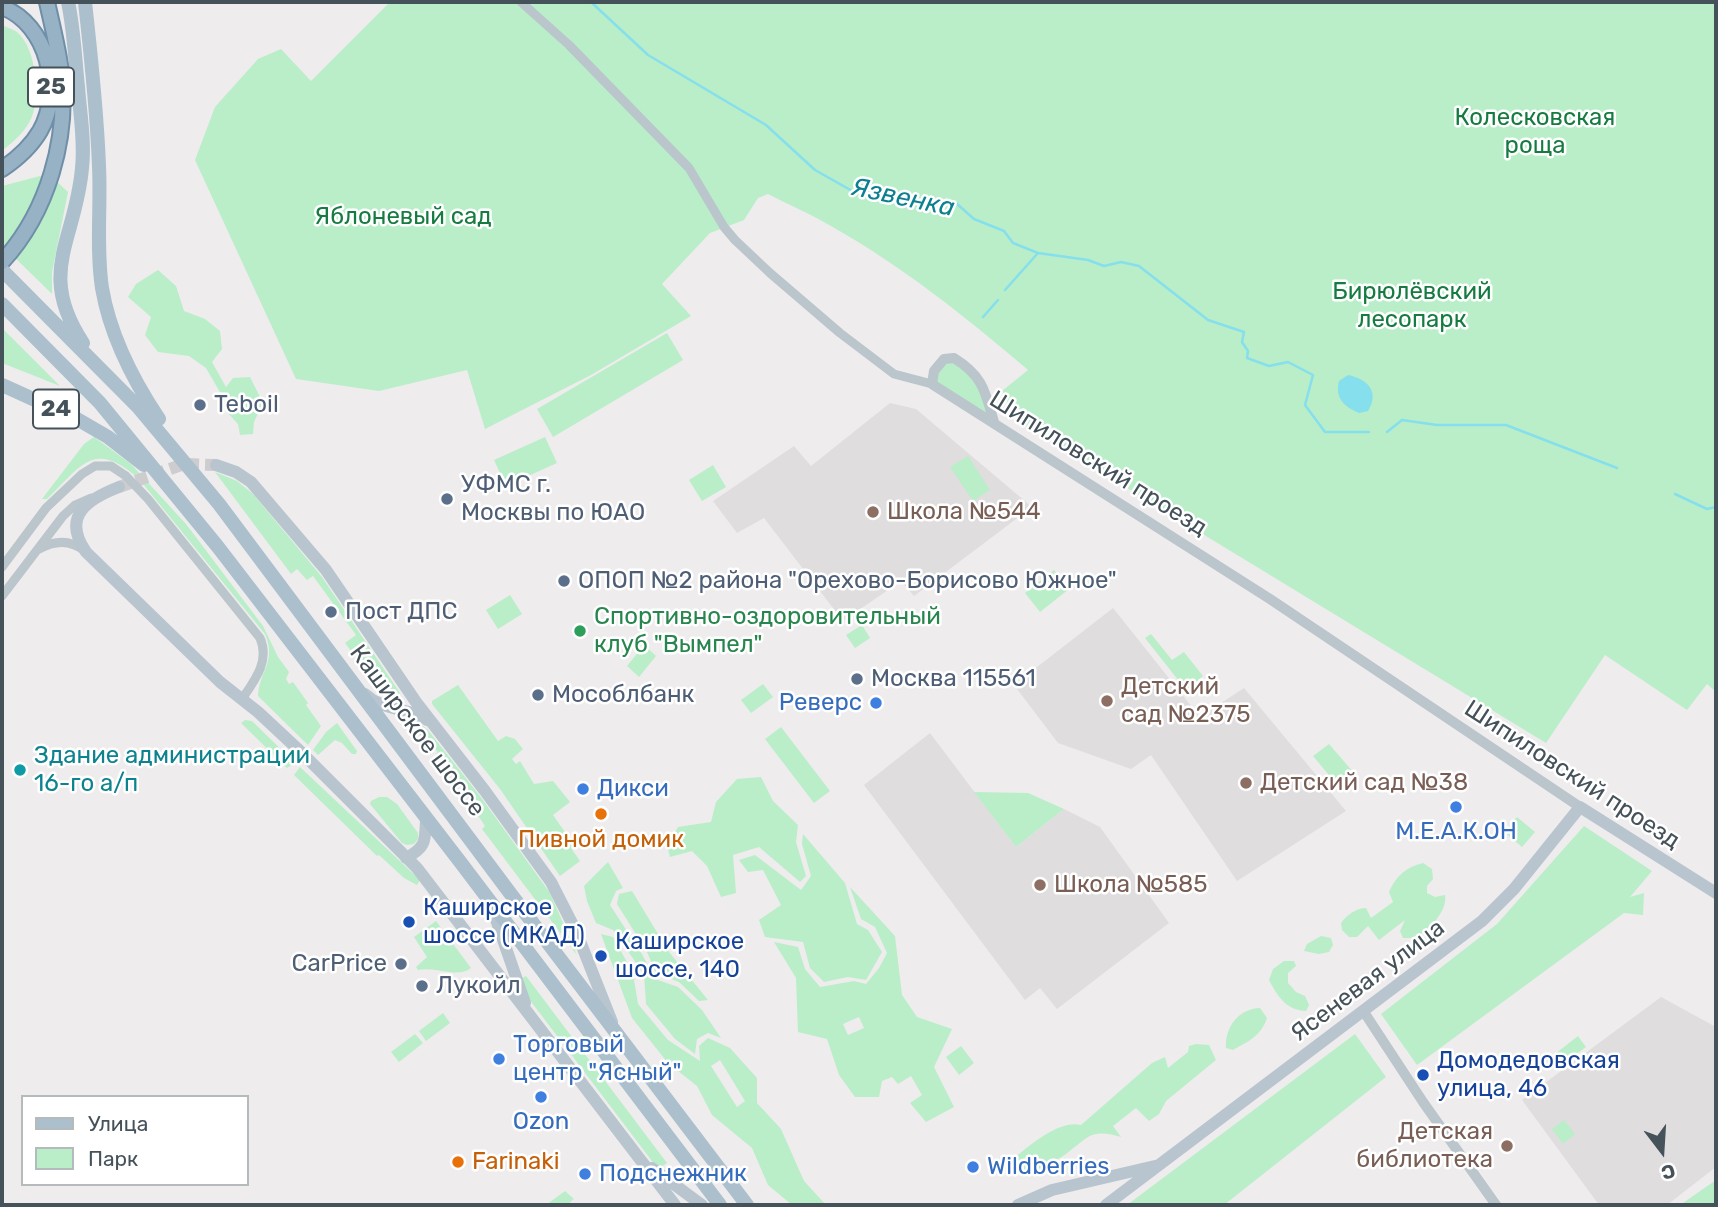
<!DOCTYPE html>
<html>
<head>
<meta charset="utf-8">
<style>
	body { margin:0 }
	#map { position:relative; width:1718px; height:1207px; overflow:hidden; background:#efeced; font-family:Rubik,sans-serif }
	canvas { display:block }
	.frame { position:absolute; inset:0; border:4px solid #45525a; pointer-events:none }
	.legend { position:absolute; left:21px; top:1095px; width:228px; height:91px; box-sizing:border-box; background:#fff; border:2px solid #b5babd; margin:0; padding:9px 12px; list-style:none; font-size:21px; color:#45525a }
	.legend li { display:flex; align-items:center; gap:14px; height:35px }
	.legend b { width:35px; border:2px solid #b5babd }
	.north { position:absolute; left:1627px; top:1116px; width:70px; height:70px; -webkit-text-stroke:5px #fff; paint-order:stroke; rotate:163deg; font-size:19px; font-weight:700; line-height:28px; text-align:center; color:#45525a }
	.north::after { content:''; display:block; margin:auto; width:24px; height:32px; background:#45525a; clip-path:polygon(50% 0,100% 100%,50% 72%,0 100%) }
</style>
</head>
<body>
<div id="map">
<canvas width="1718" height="1207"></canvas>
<div class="frame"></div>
<ul class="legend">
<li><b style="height:9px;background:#abbfcc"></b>Улица</li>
<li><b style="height:19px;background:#b9eec9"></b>Парк</li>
</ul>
<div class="north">С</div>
</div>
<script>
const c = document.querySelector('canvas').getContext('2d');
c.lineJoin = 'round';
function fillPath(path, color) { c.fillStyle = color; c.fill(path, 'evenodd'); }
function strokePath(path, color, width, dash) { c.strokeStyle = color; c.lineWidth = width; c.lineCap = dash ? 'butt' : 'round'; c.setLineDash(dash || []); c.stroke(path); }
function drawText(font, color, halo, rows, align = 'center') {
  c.font = font + ' Rubik,sans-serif'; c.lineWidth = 5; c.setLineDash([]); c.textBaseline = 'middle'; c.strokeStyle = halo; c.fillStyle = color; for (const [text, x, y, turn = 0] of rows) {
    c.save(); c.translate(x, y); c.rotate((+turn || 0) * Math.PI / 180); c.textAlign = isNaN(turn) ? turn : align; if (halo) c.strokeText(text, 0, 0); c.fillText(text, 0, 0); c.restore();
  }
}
const education = new Path2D(`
	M890 403 916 409 1032 507 914 596 901 581 843 621 764 518 737 533 713 501 794 446 811 466Z
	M1113 608 1200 717 1244 688 1346 811 1237 881 1151 755 1131 769 1058 743 1014 685Z
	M930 733 1016 847 1064 809 1100 827 1169 923 1057 1009 1040 988 1025 1000 864 785Z
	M1661 997 1716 1027V1167L1667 1205H1599L1522 1100Z`);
const green = new Path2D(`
	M390 2H1716V692L1707 684 1687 710 1605 655 1546 743 1017 421 1002 391 1028 370C966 317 902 266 831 226 811 214 789 205 768 194L758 198 744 220 710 233 662 284 691 316 591 375 485 429 467 370 379 391 296 379 195 160 215 107 258 59 281 49 311 81Z
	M2 25C6 27 13 29 17 32 36 47 41 98 31 119 24 133 14 141 2 151Z
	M40 176 55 180 68 192 52 272V294L2 245V186Z
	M158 270 176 286 184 311 205 319 220 331 222 349 212 362 226 387 233 378 250 377 263 403 254 422 253 434 240 435 238 424 227 412 221 394 206 368 189 356 158 352 145 335 151 317 128 297 136 284Z
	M2 328 60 386 2 363Z
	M667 333 683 360 553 437 537 409Z
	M944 359 970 367 994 422 931 380Z
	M94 437 131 464 186 524 263 626 278 657 289 672 286 679 289 684 293 682 308 703 306 705 321 726 308 745 258 696C259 671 277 662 265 634L139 479C94 439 82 465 47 499H42L84 444Z
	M545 437 557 463 506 486 494 460Z
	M968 456 990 490 973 501 950 467Z
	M713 465 726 487 702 501 689 480Z
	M215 472 237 481 253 494 322 577 400 693 393 699 383 692V688L388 684 369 662 364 661 360 663 345 643 356 635 313 576 307 580 297 569 291 574Z
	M1054 570 1069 589 1040 612 1025 593Z
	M510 595 522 614 498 629 486 610Z
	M862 625 870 638 855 648 846 635Z
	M1151 634 1172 660 1184 652 1203 676 1186 690 1145 638Z
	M644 645 656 656 639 677 627 666Z
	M763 684 773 697 751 713 741 700Z
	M458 685 498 741 506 736 515 739 523 749 512 759 516 764 520 761 534 784 553 781 570 802 553 815 574 845 571 848 580 861 560 876 500 789 432 704V701Z
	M399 715 413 719 427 729 480 796 550 893 577 955 482 829 485 826 468 801 470 799 436 754 438 752Z
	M245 720 252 721 295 763 287 768 241 723Z
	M337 723 357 751 356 754H352L342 743 335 740 318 755 313 750 326 732Z
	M781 727 830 791 814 803 765 739Z
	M1329 744 1354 773 1346 779 1341 774 1333 780 1313 756Z
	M300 767 420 880 417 885 404 878 379 855 377 856 294 775Z
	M761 777 773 801 798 825 796 842 806 876 800 882 759 847 733 855 736 893 721 897 707 866 692 851 670 857 667 846 678 827 711 822 716 802 737 779Z
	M974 792 1028 793 1064 809 1016 847Z
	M379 797H387L397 804 418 833V839L414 844 407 845 402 843 370 804 371 801Z
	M1517 817 1535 832 1522 847 1504 832Z
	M1584 826 1652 871 1630 897 1644 893 1643 915 1624 913 1417 1065 1381 1014 1497 924Z
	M803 834 845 883 857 924 868 930 882 952 866 980 848 977 824 982 810 968 803 942 765 937 759 920 781 905 763 870 748 872 739 860 755 855 801 890 811 876 802 844Z
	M608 862 623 888 616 891 610 905 642 954 655 979 678 987 702 1010 721 1038 708 1033 697 1039 695 1054 675 1039 646 1004 644 974 613 930 596 923 587 901 584 886Z
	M1423 863 1432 869 1433 879 1427 886V893L1435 897 1445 895C1448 910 1429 931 1416 937 1412 938 1407 938 1403 938L1400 931 1405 920 1379 940 1368 926 1357 937H1349L1342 930 1341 923C1347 915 1356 908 1366 908L1371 918 1393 902 1389 892C1396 876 1406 867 1423 863Z
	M850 887 895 936 902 995 917 1017 952 1029 934 1067 954 1107 926 1122 910 1103 922 1095 911 1076 898 1084 892 1077 882 1081 879 1097H855L839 1075 827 1039 798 1032 796 978 774 942 798 947 805 969 820 987 854 981 866 984 879 968 887 953 875 927 861 919ZM859 1017 864 1028 848 1035 843 1024Z
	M632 891 669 952 708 1000 699 1001 679 982 656 973 647 952 617 904 619 894Z
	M436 921 471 968C457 979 437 966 418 970L416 967 427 957 414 937Z
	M601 934 613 937 633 973 638 1004 668 1040 700 1061 699 1046 708 1038 730 1048 757 1078V1103L781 1129 804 1181 826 1205H792L768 1185 752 1148 712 1115 697 1086 668 1063 632 1018ZM720 1060 745 1101 737 1107 711 1066Z
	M1321 936 1331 938 1333 945 1329 952 1319 954 1304 951 1307 944Z
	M1284 961H1294L1296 966 1288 973V983L1296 992 1305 996 1309 1005 1306 1011C1286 1010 1278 997 1269 980L1273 969Z
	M526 976 667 1163 658 1169 526 995 520 979Z
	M1260 1008 1267 1018C1261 1036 1249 1041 1233 1050L1226 1048C1225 1026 1239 1009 1260 1008Z
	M443 1013 450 1023 426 1041 419 1031Z
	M415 1034 423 1043 399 1062 391 1052Z
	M1355 1034 1386 1077 1224 1205H1127Z
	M1578 1036 1586 1047 1563 1064 1555 1054Z
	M1196 1044 1209 1045 1216 1060 1166 1101 1159 1114 1149 1121 1136 1108 1113 1126 1121 1137C1090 1128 1088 1138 1066 1154 1054 1162 1039 1168 1026 1175L1011 1161C1029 1146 1058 1120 1081 1125L1152 1063 1165 1057 1168 1068 1188 1052 1189 1046Z
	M961 1046 974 1063 959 1075 946 1057Z
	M1564 1120 1575 1134 1563 1144 1552 1129Z
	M1716 1180V1205H1680Z
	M565 1191 574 1199 570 1202 572 1205H546Z`);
const water = new Path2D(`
	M1348 375C1367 379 1380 391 1368 411L1359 413C1343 406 1335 398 1339 381Z`);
const stream = new Path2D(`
	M591 2 648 55 766 125 815 170 854 192 904 201 937 200 956 203 974 219 1004 231 1013 243 1038 253 1088 260 1104 266 1121 262 1139 266 1208 320 1244 332 1242 342 1248 351 1247 358 1269 366 1288 362 1313 375 1305 405 1325 432H1369
	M1005 290 1038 253
	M983 317 998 300
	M1387 432 1402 420 1437 425H1506L1617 468
	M1675 494 1707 509 1716 507`);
const secondaryTunnel = new Path2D(`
	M119 487 184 464 216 465`);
const minor = new Path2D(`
	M521 2 569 45 689 168 724 227 735 240 770 273 840 333 894 374 932 384
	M39 549C55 540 71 540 85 551
	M2 567 46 508 82 474 95 466H111L126 476 148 499 260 638C270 661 255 680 242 699
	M2 596 63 516 75 505 91 498`);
const tertiary = new Path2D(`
	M994 422C985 391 983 376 954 358L944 359 934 371 932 384 935 386 1270 599 1580 807
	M1364 1012 1423 1102 1496 1205`);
const secondary = new Path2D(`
	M216 465 236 472 251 482 326 570 416 702 485 791 551 882 576 931 612 1022
	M119 487C88 499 61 516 86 552L220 682 258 712 302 753 417 868 675 1205
	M365 694C383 711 407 707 427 720
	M406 858C427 847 425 840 426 819
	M491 905 525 1003
	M652 1168 702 1205
	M1018 1205 1052 1190 1155 1166
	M1106 1205 1482 921 1514 889 1580 807 1716 893`);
const primary = new Path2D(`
	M68 2C74 30 75 59 78 87 80 114 85 141 82 168 76 240 36 272 83 343
	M85 2C91 56 97 111 99 166 101 206 96 248 102 288 110 335 133 380 159 419
	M2 270 138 407 219 504 510 893 747 1205
	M2 304 100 403 218 547 461 863 720 1205
	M2 385 77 419 108 437 144 465`);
const trunk = new Path2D(`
	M2 7C48 24 63 91 40 131 30 148 17 159 2 169
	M2 262C48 212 69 138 61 71 58 48 52 25 47 2`);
const markers = [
	[200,405,7,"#5c6f8a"],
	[447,499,7,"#5c6f8a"],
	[873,512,7,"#8d6e63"],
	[564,581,7,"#5c6f8a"],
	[331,612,7,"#5c6f8a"],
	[580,631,7,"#2e9e5b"],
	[857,679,7,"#5c6f8a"],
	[538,695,7,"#5c6f8a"],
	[1107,701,7,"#8d6e63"],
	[876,703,7,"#3f7fe0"],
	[20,770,7,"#0f9aa8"],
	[1246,783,7,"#8d6e63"],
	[583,789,7,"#3f7fe0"],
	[1456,807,7,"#3f7fe0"],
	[601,814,7,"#e8710a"],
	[1040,885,7,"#8d6e63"],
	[409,922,7,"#1a4fb4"],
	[601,956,7,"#1a4fb4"],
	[401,964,7,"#5c6f8a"],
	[422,986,7,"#5c6f8a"],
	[499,1059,7,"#3f7fe0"],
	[1423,1075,7,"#1a4fb4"],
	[541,1097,7,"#3f7fe0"],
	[1507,1146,7,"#8d6e63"],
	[458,1162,7,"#e8710a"],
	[973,1167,7,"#3f7fe0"],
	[585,1174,7,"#3f7fe0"]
];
const shields = [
	[51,87,46],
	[56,409,46]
];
const shieldNames = [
	["25",51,87],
	["24",56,409]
];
const parkNames = [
	["Колесковская",1535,118],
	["роща",1535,146],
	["Яблоневый сад",403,217],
	["Бирюлёвский",1412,292],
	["лесопарк",1412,320]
];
const serviceNames = [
	["Teboil",214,405],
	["УФМС г.",461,485],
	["Москвы по ЮАО",461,513],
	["ОПОП №2 района \"Орехово-Борисово Южное\"",578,581],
	["Пост ДПС",345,612],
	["Москва 115561",871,679],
	["Мособлбанк",552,695],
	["CarPrice",387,964,"right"],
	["Лукойл",436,986]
];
const streetNames = [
	["Шипиловский проезд",1098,464,32],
	["Каширское шоссе",417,731,53],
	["Шипиловский проезд",1572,775,33],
	["Ясеневая улица",1368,981,-37]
];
const educationNames = [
	["Школа №544",887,512],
	["Детский",1121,687],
	["сад №2375",1121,715],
	["Детский сад №38",1260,783],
	["Школа №585",1054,885],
	["Детская",1493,1132,"right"],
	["библиотека",1493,1160,"right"]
];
const leisureNames = [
	["Спортивно-оздоровительный",594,617],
	["клуб \"Вымпел\"",594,645]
];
const shopNames = [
	["Реверс",862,703,"right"],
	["Дикси",597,789],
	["М.Е.А.К.ОН",1456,832,"center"],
	["Торговый",513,1045],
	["центр \"Ясный\"",513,1073],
	["Ozon",541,1122,"center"],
	["Wildberries",987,1167],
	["Подснежник",599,1174]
];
const cultureNames = [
	["Здание администрации",34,756],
	["16-го а/п",34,784]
];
const foodNames = [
	["Пивной домик",601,840],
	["Farinaki",472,1162,"left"]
];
const transitNames = [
	["Каширское",423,908],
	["шоссе (МКАД)",423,936],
	["Каширское",615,942],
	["шоссе, 140",615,970],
	["Домодедовская",1437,1061],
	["улица, 46",1437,1089]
];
const waterNames = [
	["Язвенка",903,198,12]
];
fillPath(education, '#e0dddf');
fillPath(green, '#b9eec9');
fillPath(water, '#86dfec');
strokePath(stream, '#86dfec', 2.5);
strokePath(secondaryTunnel, '#cdcdd0', 12, [12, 6]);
strokePath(trunk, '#6f8fa8', 18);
strokePath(minor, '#bac5cc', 9);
strokePath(tertiary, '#bac5cc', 10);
strokePath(secondary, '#b8c5cf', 12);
strokePath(primary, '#abbfcc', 14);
strokePath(trunk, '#97b2c4', 14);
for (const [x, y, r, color] of markers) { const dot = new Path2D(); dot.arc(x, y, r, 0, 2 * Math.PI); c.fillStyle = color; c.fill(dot); strokePath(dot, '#fff', 2.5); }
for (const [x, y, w] of shields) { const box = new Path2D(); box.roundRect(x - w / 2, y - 19.5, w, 39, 5); c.fillStyle = '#fff'; c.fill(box); strokePath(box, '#45525a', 2); }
drawText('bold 23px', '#45525a', null, shieldNames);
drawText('24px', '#167b40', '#fff', parkNames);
drawText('24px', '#4e5e75', '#fff', serviceNames, 'left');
drawText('24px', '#45525a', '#fff', streetNames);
drawText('24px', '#785e54', '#fff', educationNames, 'left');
drawText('24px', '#27864d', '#fff', leisureNames, 'left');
drawText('24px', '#366cbe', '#fff', shopNames, 'left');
drawText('24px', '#0d838f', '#fff', cultureNames, 'left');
drawText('24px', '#c56008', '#fff', foodNames);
drawText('24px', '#164399', '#fff', transitNames, 'left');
drawText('italic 26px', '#0c8090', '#fff', waterNames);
</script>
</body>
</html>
